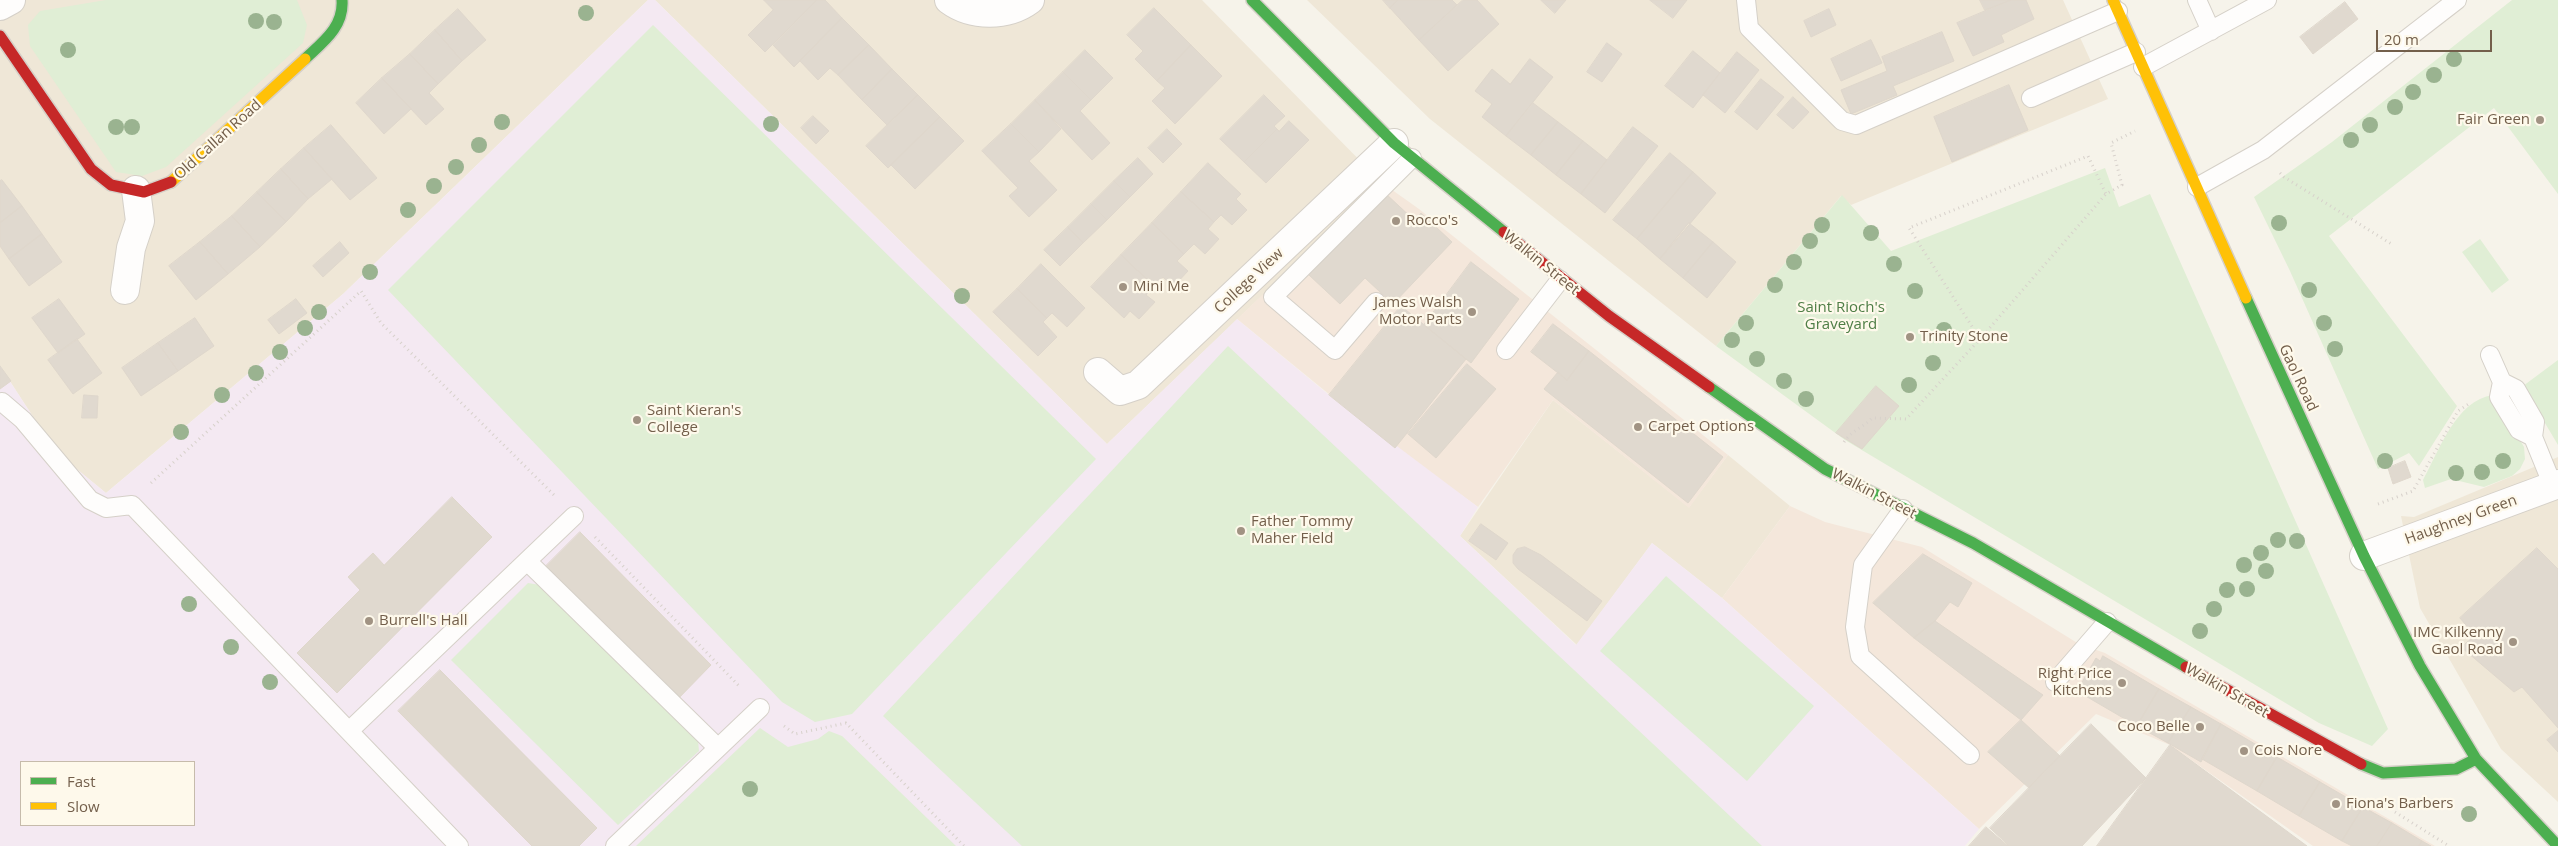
<!DOCTYPE html>
<html>
<head>
<meta charset="utf-8">
<style>
	body { margin:0 }
	#map { position:relative; width:2558px; height:846px; overflow:hidden; background:#f6f3ea; font-family:"Open Sans",sans-serif }
	canvas { display:block }
	.legend { position:absolute; left:20px; top:761px; width:175px; height:65px; box-sizing:border-box; background:#fef9eb; border:1px solid #c6bbab; margin:0; padding:6px 9px; list-style:none; font-size:15px; color:#735f4b }
	.legend li { display:flex; align-items:center; gap:10px; height:25px }
	.legend b { width:25px; border:1px solid #c6bbab }
	.scale { position:absolute; left:2376px; top:30px; width:116px; height:22px; box-sizing:border-box; border:2px solid #735f4b; border-top:0; padding-left:6px; font-size:15px; line-height:18px; white-space:nowrap; color:#735f4b; -webkit-text-stroke:4px #fef9eb; paint-order:stroke }
</style>
</head>
<body>
<div id="map">
<canvas width="2558" height="846"></canvas>
<ul class="legend">
<li><b style="height:6px;background:#4caf50"></b>Fast</li>
<li><b style="height:6px;background:#ffc107"></b>Slow</li>
</ul>
<div class="scale">20 m</div>
</div>
<script>
const c = document.querySelector('canvas').getContext('2d');
c.lineJoin = 'round';
function fillPath(path, color) { c.fillStyle = color; c.fill(path, 'evenodd'); }
function strokePath(path, color, width, dash) { c.strokeStyle = color; c.lineWidth = width; c.lineCap = dash ? 'butt' : 'round'; c.setLineDash(dash || []); c.stroke(path); }
function drawText(font, color, halo, rows, align = 'center') {
  c.font = font + ' "Open Sans",sans-serif'; c.lineWidth = 4.5; c.setLineDash([]); c.textBaseline = 'middle'; c.strokeStyle = halo; c.fillStyle = color; for (const [text, x, y, turn = 0] of rows) {
    c.save(); c.translate(x, y); c.rotate((+turn || 0) * Math.PI / 180); c.textAlign = isNaN(turn) ? turn : align; if (halo) c.strokeText(text, 0, 0); c.fillText(text, 0, 0); c.restore();
  }
}
const residential = new Path2D(`
	M0 0H648L343 294 106 493 56 452 0 366Z
	M655 0H1202L1381 182 1107 444Z
	M1307 0H2063L2108 99 1851 205 1841 196 1716 346 1430 119Z
	M1553 400 1689 507 1728 455 1790 506 1722 598 1652 543 1577 645 1460 536Z
	M2558 457V802L2501 749 2420 608 2401 516 2414 517Z`);
const commercial = new Path2D(`
	M1381 182 1419 209 1728 455 1689 508 1553 400 1478 507 1395 448 1237 319Z
	M1790 506 1825 522 1922 547 2079 644 2105 653 2435 846H2313L2170 745 2096 714 1979 829 1722 598Z`);
const education = new Path2D(`
	M648 0H655L1107 444 1237 319 1329 395 1478 507 1460 536 1576 645 1652 543 1722 598 1979 829 1965 846H0V366L56 452 106 493 343 294ZM21 762H194V825H21Z`);
const green = new Path2D(`
	M106 0H297L307 25 303 43 166 167 142 176 116 172 30 46 28 25 40 11Z
	M2512 0H2558V194L2494 108 2329 236 2457 406 2419 466 2409 453 2378 469 2290 271 2254 197 2332 142Z
	M653 25 1096 459 852 714 815 722 782 702 388 290Z
	M2105 168 2119 207 2150 194 2388 729 2372 746 2319 723 1845 440 1716 346 1842 195 1891 251Z
	M2480 239 2509 280 2492 293 2462 252Z
	M1228 346 1762 846H1022L883 716Z
	M2558 360V445L2523 386Z
	M2493 395 2524 447 2525 459 2520 469 2512 476 2484 487 2451 479 2425 488 2423 480C2439 451 2456 400 2493 395Z
	M1666 576 1814 706 1747 781 1600 651Z
	M528 583 540 585 698 740 699 751 618 825 451 660Z
	M760 728 788 747 818 739 829 731 842 736 956 846H636Z`);
const building = new Path2D(`
	M764 0H817L765 52 748 35 773 10Z
	M817 0H825L842 18 794 67 773 45Z
	M1383 0H1398L1390 8Z
	M1398 0H1452L1457 5 1419 40 1390 8Z
	M1463 0H1477L1499 24 1448 71 1419 40Z
	M1541 0H1566L1555 13Z
	M1650 0H1687L1673 18Z
	M1980 0H2011L1985 10Z
	M2011 0H2026L2034 19 2001 35 2004 42 1973 56 1957 23Z
	M2345 2 2358 19 2313 54 2300 37Z
	M1154 8 1191 45 1157 81 1135 59 1143 51 1127 35Z
	M458 9 486 40 462 61 435 30Z
	M1829 9 1836 25 1811 37 1804 21Z
	M842 18 869 45 838 75 830 68 818 80 800 61Z
	M435 30 462 61 438 84 410 54Z
	M1942 32 1954 61 1893 86 1897 95 1851 114 1841 90 1887 71 1882 57Z
	M1871 40 1882 63 1841 81 1831 59Z
	M1607 43 1622 54 1602 82 1587 72Z
	M869 45 892 69 862 100 838 75Z
	M1191 45 1222 76 1175 124 1152 101 1165 88 1157 81Z
	M1085 50 1113 78 1091 100 1063 72Z
	M1693 51 1720 73 1693 108 1665 86Z
	M1737 52 1759 70 1725 113 1703 95Z
	M410 54 438 84 429 93 444 109 426 125 382 78Z
	M1530 59 1553 77 1506 136 1482 117 1492 104 1475 91 1492 69 1510 84Z
	M892 69 918 95 887 125 862 100Z
	M1063 72 1091 100 1080 111 1110 143 1092 160 1035 100Z
	M382 78 411 109 384 134 356 103Z
	M1761 79 1784 97 1757 130 1735 112Z
	M2009 85 2028 130 1952 162 1934 117Z
	M918 95 940 117 888 168 866 146Z
	M1264 95 1285 116 1274 126 1277 129 1244 162 1220 139Z
	M1793 97 1809 112 1793 129 1777 115Z
	M1035 100 1061 129 1039 152 1011 124Z
	M1533 103 1558 122 1531 155 1506 136Z
	M813 116 829 131 816 144 801 128Z
	M940 117 964 141 915 189 891 165Z
	M1289 121 1309 140 1266 183 1244 162 1277 129 1279 131Z
	M1558 122 1583 141 1556 175 1531 155Z
	M1011 124 1039 152 1029 161 1057 190 1029 217 1009 196 1018 188 982 151Z
	M331 125 377 178 350 200 304 148Z
	M1633 127 1658 146 1605 213 1581 194Z
	M1167 129 1182 144 1163 163 1148 148Z
	M1583 141 1607 160 1581 194 1556 175Z
	M304 148 332 179 308 199 281 169Z
	M1670 153 1693 172 1637 239 1613 220Z
	M1138 158 1153 174 1130 197 1114 181Z
	M1208 163 1241 194 1236 199 1247 210 1232 225 1221 215 1214 222 1181 192Z
	M281 169 308 199 286 222 257 192Z
	M1693 172 1716 193 1660 259 1637 239Z
	M2 180 22 206 0 223V181Z
	M1114 181 1130 197 1107 220 1091 204Z
	M257 192 286 222 260 247 232 216Z
	M1181 192 1214 222 1208 229 1219 239 1205 254 1194 244 1184 254 1152 223Z
	M1385 193 1414 220 1421 213 1452 242 1393 304 1365 278 1340 304 1309 275Z
	M1091 204 1107 220 1083 243 1068 227Z
	M22 206 42 234 9 259 0 246V223Z
	M232 216 260 247 228 274 200 242Z
	M1152 223 1184 254 1177 261 1188 271 1173 287 1163 277 1154 286 1121 255Z
	M1689 223 1713 242 1683 278 1660 259Z
	M1068 227 1083 243 1060 266 1044 250Z
	M42 234 62 262 29 286 9 259Z
	M200 242 228 274 196 300 169 266Z
	M340 242 349 253 323 277 313 266Z
	M1713 242 1736 262 1707 298 1683 278Z
	M1121 255 1154 286 1146 295 1155 302 1139 319 1130 311 1124 318 1091 287Z
	M1471 262 1519 299 1471 363 1424 325Z
	M1041 264 1085 308 1067 327 1052 313 1047 318 1017 289Z
	M1017 289 1047 318 1043 322 1057 337 1038 356 993 312Z
	M59 299 85 334 58 353 32 318Z
	M296 299 307 313 279 334 268 320Z
	M1401 306 1466 359 1395 448 1329 395Z
	M195 318 214 346 178 371 158 343Z
	M1553 324 1589 351 1567 380 1531 352Z
	M77 339 102 373 73 394 48 360Z
	M158 343 178 371 141 396 122 368Z
	M1589 351 1723 457 1688 503 1544 389 1558 372 1567 380Z
	M1467 364 1496 389 1436 458 1408 434Z
	M0 366 11 381 0 389Z
	M1876 386 1899 406 1862 449 1836 433Z
	M84 395 98 396 97 418H82Z
	M2405 461 2411 477 2393 484 2388 468Z
	M452 497 492 537 337 693 297 653 360 590 348 577 373 553 384 565Z
	M1481 524 1508 543 1496 560 1469 541Z
	M580 532 711 665 674 703 542 570Z
	M1525 547 1541 555 1602 601 1587 621 1518 569 1513 563V555L1517 549Z
	M2537 548 2558 569V728L2522 687 2514 692 2461 647 2475 636 2460 618Z
	M1923 554 1972 583 1958 607 1950 602 1935 621 1914 638 1873 603Z
	M1935 621 2043 695 2021 720 1914 638Z
	M2103 656 2159 689 2137 726 2077 691 2096 658 2100 661Z
	M440 670 597 828 579 846H532L398 711Z
	M2159 689 2191 707 2168 743 2137 726Z
	M2191 707 2221 724 2201 762 2168 743Z
	M2021 720 2060 756 2029 788 1988 752Z
	M2091 724 2146 778 2082 846H2009L1990 828Z
	M2221 724 2277 757 2257 791 2202 759Z
	M2558 731V752L2547 740Z
	M2170 745 2307 846H2097Z
	M2277 757 2320 782 2299 816 2257 791Z
	M2320 782 2363 807 2342 841 2299 816Z
	M2363 807 2392 823 2377 846H2352L2342 841Z
	M2392 823 2422 841 2419 846H2377Z
	M1986 827 2008 846H1969Z
	M2422 841 2431 846H2419Z`);
const path = new Path2D(`
	M2280 173 2284 177 2393 245
	M1980 339 2106 194
	M1844 442C1853 429 1863 428 1872 418L1906 419 1980 339 1909 228 2088 156 2106 194 2122 185 2111 143 2135 131
	M151 483 361 291 381 323 554 495
	M2378 504 2413 491 2458 411 2470 403
	M595 537 740 687
	M784 726 795 734 846 723 964 846
	M2395 812 2449 846`);
const lane = new Path2D(`
	M1746 0 1749 28 1842 121 1856 125 2118 11
	M2197 0 2211 31
	M2143 67 2267 0
	M2031 98 2136 52
	M2197 187 2263 150 2457 0
	M1376 302 1335 350 1273 297 1412 158
	M1506 350 1560 280
	M2490 355 2502 382 2499 397 2519 430 2533 437
	M2502 382 2516 389 2535 422 2533 437 2553 486
	M2 402 23 420 90 500 106 508 132 505 459 846
	M1903 509 1863 565 1855 627 1860 656 1970 755
	M527 561 718 748
	M2055 682 2107 622
	M349 731 574 516
	M615 846 760 708`);
const street = new Path2D(`
	M949 0C972 17 1007 17 1030 0
	M0 6 11 0
	M125 290 131 248 140 221 136 190
	M1098 372 1120 391 1138 385 1394 143
	M2364 556 2558 484`);
const fast = new Path2D(`
	M1252 0 1394 143 1504 232
	M305 59C323 42 344 27 342 0
	M2246 298 2364 556 2420 666 2476 759 2558 846
	M1709 387 1825 469 1973 543 2186 667
	M2361 764 2383 773 2456 769 2476 759`);
const slow = new Path2D(`
	M2113 0 2246 298
	M171 182 305 59`);
const jam = new Path2D(`
	M0 36 91 169 111 185 144 192 171 182
	M1504 232 1609 316 1709 387
	M2186 667 2361 764`);
const trees = [
	[586,13],
	[256,21],
	[274,22],
	[68,50],
	[2454,59],
	[2434,75],
	[2413,92],
	[2395,107],
	[502,122],
	[771,124],
	[2370,125],
	[116,127],
	[132,127],
	[2351,140],
	[479,145],
	[456,167],
	[434,186],
	[408,210],
	[2279,223],
	[1822,225],
	[1871,233],
	[1810,241],
	[1794,262],
	[1894,264],
	[370,272],
	[1775,285],
	[2309,290],
	[1915,291],
	[962,296],
	[319,312],
	[1746,323],
	[2324,323],
	[305,328],
	[1944,330],
	[1732,340],
	[2335,349],
	[280,352],
	[1757,359],
	[1933,363],
	[256,373],
	[1784,381],
	[1909,385],
	[222,395],
	[1806,399],
	[181,432],
	[2385,461],
	[2503,461],
	[2482,472],
	[2456,473],
	[2278,540],
	[2297,541],
	[2261,553],
	[2244,565],
	[2266,571],
	[2247,589],
	[2227,590],
	[189,604],
	[2214,609],
	[2200,631],
	[231,647],
	[270,682],
	[750,789],
	[2469,814]
];
const markers = [
	[2540,120,5,"#a19383"],
	[1396,221,5,"#a19383"],
	[1123,287,5,"#a19383"],
	[1472,312,5,"#a19383"],
	[1910,337,5,"#a19383"],
	[637,420,5,"#a19383"],
	[1638,427,5,"#a19383"],
	[1241,531,5,"#a19383"],
	[369,621,5,"#a19383"],
	[2513,642,5,"#a19383"],
	[2122,683,5,"#a19383"],
	[2200,727,5,"#a19383"],
	[2244,751,5,"#a19383"],
	[2336,804,5,"#a19383"]
];
const poiNames = [
	["Fair Green",2530,120,"right"],
	["Rocco's",1406,221],
	["Mini Me",1133,287],
	["James Walsh",1462,303,"right"],
	["Motor Parts",1462,320,"right"],
	["Trinity Stone",1920,337],
	["Saint Kieran's",647,411],
	["College",647,428],
	["Carpet Options",1648,427],
	["Father Tommy",1251,522],
	["Maher Field",1251,539],
	["Burrell's Hall",379,621],
	["IMC Kilkenny",2503,633,"right"],
	["Gaol Road",2503,650,"right"],
	["Right Price",2112,674,"right"],
	["Kitchens",2112,691,"right"],
	["Coco Belle",2190,727,"right"],
	["Cois Nore",2254,751],
	["Fiona's Barbers",2346,804]
];
const streetNames = [
	["Old Callan Road",218,140,-42],
	["Walkin Street",1541,263,39],
	["College View",1249,281,-43],
	["Gaol Road",2298,378,65],
	["Walkin Street",1874,494,27],
	["Haughney Green",2461,520,-20],
	["Walkin Street",2227,691,30]
];
const parkNames = [
	["Saint Rioch's",1841,308],
	["Graveyard",1841,325]
];
fillPath(residential, '#efe7d7');
fillPath(commercial, '#f4e7db');
fillPath(education, '#f4e9f2');
fillPath(green, '#e0eed5');
fillPath(building, '#e0d9cf');
strokePath(building, '#dfd7cc', 1);
strokePath(lane, '#d5d0c8', 20);
strokePath(street, '#d5d0c8', 30);
strokePath(fast, '#d6d0c8', 14);
strokePath(slow, '#d6d0c8', 14);
strokePath(jam, '#d6d0c8', 14);
strokePath(path, '#d7d1cb', 3, [1, 4]);
strokePath(lane, '#fefdfc', 18);
strokePath(street, '#fefdfc', 28);
strokePath(fast, '#4caf50', 11);
strokePath(slow, '#ffc107', 11);
strokePath(jam, '#c62828', 11);
c.fillStyle = '#9ab390';
for (const [x, y] of trees) { c.beginPath(); c.arc(x, y, 8, 0, 2 * Math.PI); c.fill(); }
for (const [x, y, r, color] of markers) { const dot = new Path2D(); dot.arc(x, y, r, 0, 2 * Math.PI); c.fillStyle = color; c.fill(dot); strokePath(dot, '#fef9eb', 2); }
drawText('15px', '#735f4b', '#fef9eb', poiNames, 'left');
drawText('15px', '#735f4b', '#fef9eb', streetNames);
drawText('15px', '#4f7e46', '#fef9eb', parkNames);
</script>
</body>
</html>
